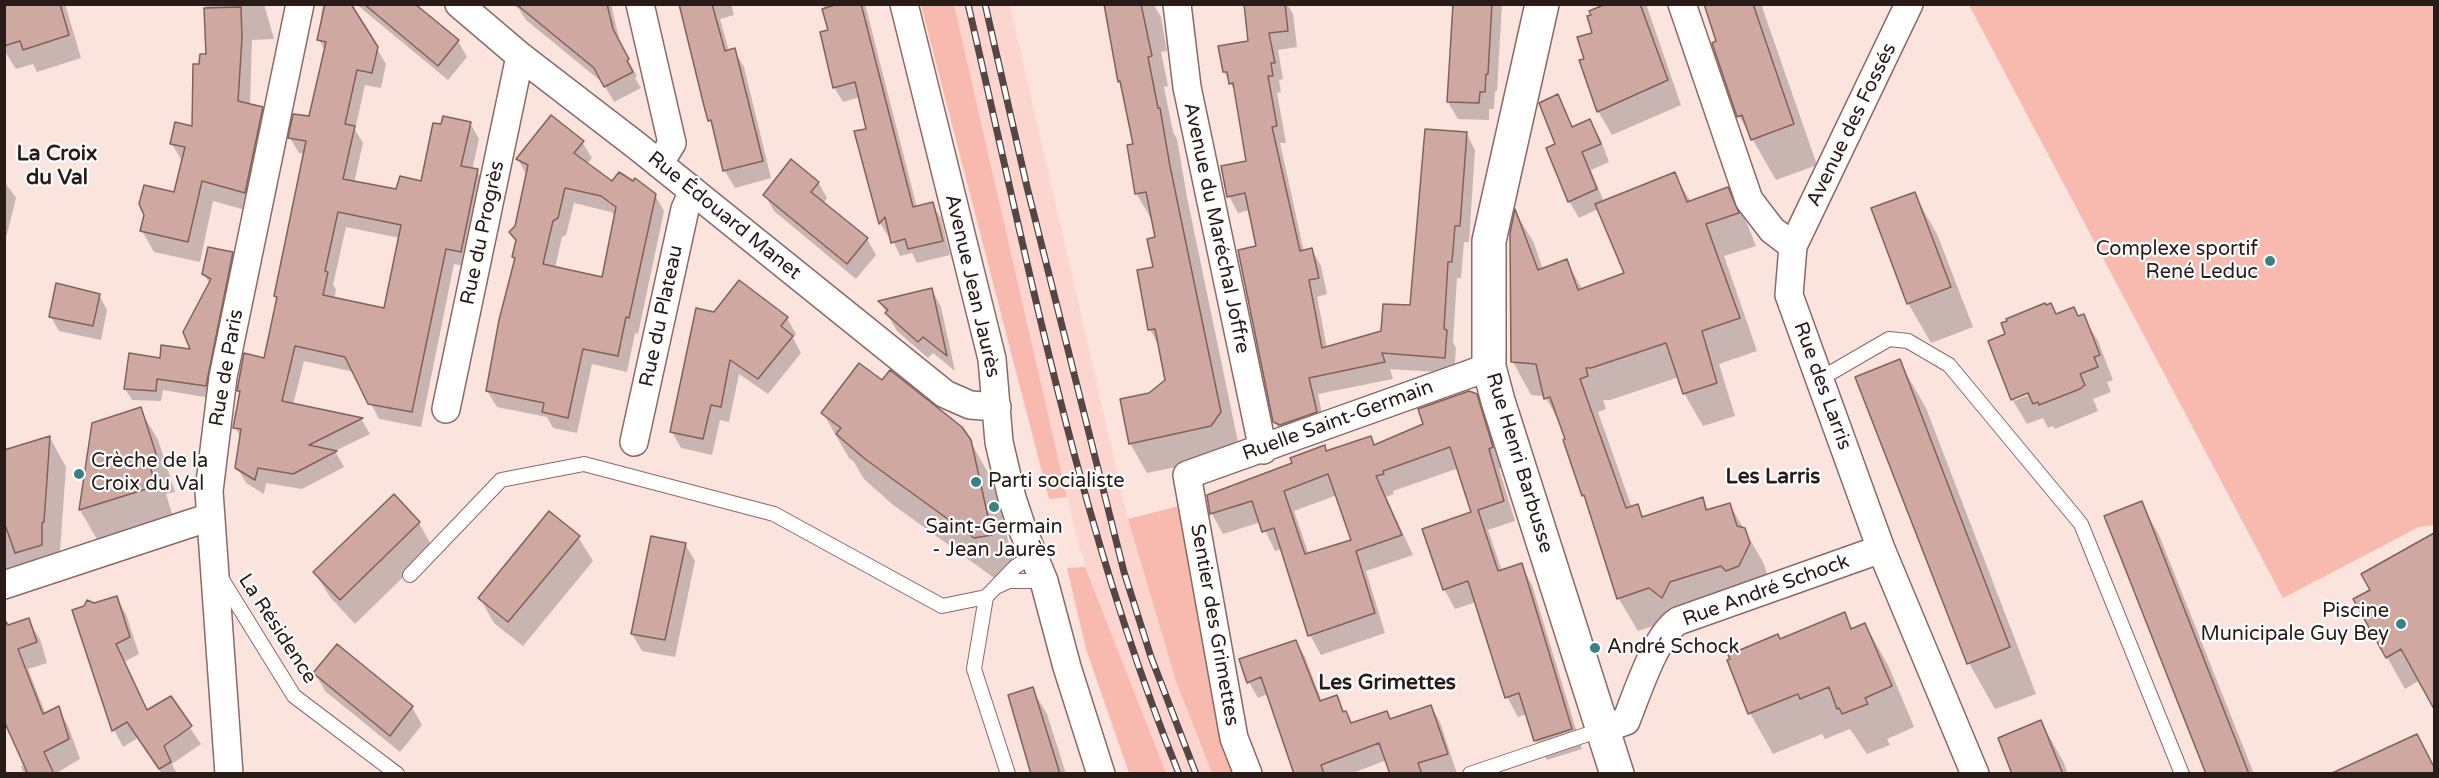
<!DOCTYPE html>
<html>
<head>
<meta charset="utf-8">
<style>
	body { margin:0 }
	#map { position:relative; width:2439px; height:778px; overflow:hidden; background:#fbe3de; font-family:"Varela Round",sans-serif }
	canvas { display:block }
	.frame { position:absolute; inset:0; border:6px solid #281b18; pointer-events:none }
</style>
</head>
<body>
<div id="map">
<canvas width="2439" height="778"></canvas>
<div class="frame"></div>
</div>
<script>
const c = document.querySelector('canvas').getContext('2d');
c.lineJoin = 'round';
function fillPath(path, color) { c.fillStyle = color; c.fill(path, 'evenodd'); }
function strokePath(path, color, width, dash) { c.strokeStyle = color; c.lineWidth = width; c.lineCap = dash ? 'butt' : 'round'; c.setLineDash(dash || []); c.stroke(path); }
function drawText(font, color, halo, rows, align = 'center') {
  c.font = font + ' "Varela Round",sans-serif'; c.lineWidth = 4.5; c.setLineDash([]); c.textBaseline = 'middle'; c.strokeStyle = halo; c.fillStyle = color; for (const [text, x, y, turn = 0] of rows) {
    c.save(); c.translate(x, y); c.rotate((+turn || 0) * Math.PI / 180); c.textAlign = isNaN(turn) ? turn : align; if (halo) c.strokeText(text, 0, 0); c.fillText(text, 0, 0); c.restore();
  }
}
const built = new Path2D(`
	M950 5H1010L1128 519 1193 699 1223 773H1151L1132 728 1076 534Z`);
const green = new Path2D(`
	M921 5H954L1067 497 1049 499Z
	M1969 5H2434V525L2419 527 2283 598Z
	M1183 505 1239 773H1212L1176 681 1128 519Z
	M1085 567 1166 773H1129L1086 649 1067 568Z`);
const shadow = new Path2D(`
	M4 4H65L81 58 37 72 33 64 16 69 4 50Z
	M206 4H264L274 39 252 40 250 105 262 108 274 129 256 213 213 201 200 262 154 252 142 231 176 194 183 163 172 144 193 128 201 66 207 56Z
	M323 4H350L386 64 381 88 365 85 355 130 363 143 354 183 397 191 423 182 470 123 479 139 472 170 477 171 486 186 469 267 454 264 421 427 379 419 354 372 304 361 293 405 362 420 370 434 335 451 344 467 302 489 266 483 264 494 246 483 237 467 241 438 235 427 265 360 278 300 275 296 305 154 299 153 290 138 311 118 325 51 319 39 323 20 321 16ZM346 227 400 238 385 310 334 299 336 289 333 285Z
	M356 4H415L458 41 467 57 448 80Z
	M513 4H611L621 47 637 76 635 78 641 88 614 102 603 83 526 20 519 9Z
	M680 4H731L734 15 720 19 729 51 734 50 744 67 771 178 735 188 725 171 714 129 710 121Z
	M823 4H865L917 208 932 204 941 218 950 255 917 263 912 253 900 256 890 234 888 236 880 223 856 133 868 130 860 97 843 102 834 87 830 31Z
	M1105 4H1153L1161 17 1167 51 1161 52 1168 86 1164 87 1173 132 1177 139 1187 197 1238 442 1228 456 1147 473 1130 443 1150 394 1167 381 1161 349 1150 330 1156 239 1153 222 1136 193 1134 145 1123 88 1119 81Z
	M1246 4H1287L1293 14 1297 47 1278 50 1283 79 1279 80 1281 92 1277 93 1286 143H1280L1304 252 1312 250 1321 266 1327 294 1317 297 1327 348 1383 332 1412 307 1466 133 1475 150 1469 242H1464L1461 278H1457L1453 342 1456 348 1454 373 1390 369 1393 379 1318 394 1325 428 1284 439 1275 422 1258 247 1250 210 1238 213 1229 196 1248 162 1236 93 1224 72 1250 43Z
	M1454 4H1502L1497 91H1495L1494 109H1489V120L1458 119 1448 102Z
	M1604 4H1646L1681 105 1612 135 1598 111 1586 60Z
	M1705 4H1761L1817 165 1776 180 1739 116 1718 42Z
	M1557 96 1573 128 1590 121 1600 138 1609 162 1591 170 1604 202 1674 174 1691 202 1727 189 1746 221 1756 246 1724 256 1757 351 1719 364 1735 416 1703 426 1684 393 1679 377 1610 400H1603L1606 409 1598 412 1632 508 1637 506 1644 518 1702 499 1709 511 1730 505 1763 562 1768 577 1668 621 1638 631 1619 599 1563 429 1545 396 1531 395 1513 362 1516 213 1534 243 1543 270 1566 261 1583 290 1626 274 1598 209 1579 218 1569 201 1557 145Z
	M582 142 592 158 587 164 612 183 655 195 664 211 638 334 635 333 627 372 592 364 577 433 553 428 547 417 497 407 487 391 515 261 514 257 517 242 511 233 517 227 527 176 518 159ZM574 203 611 212 616 216 603 278 555 268 562 237 566 235Z
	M4 181 16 198 4 246Z
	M818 182 827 198 823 204 867 239 876 255 856 279 774 211 765 195Z
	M1914 194 1937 234 1973 327 1931 343 1908 303Z
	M232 253 238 264 211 398 163 390 161 401 132 400 125 389 161 359 192 351 210 284 204 274Z
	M739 282 787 318 796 334 793 338 801 353 768 394 739 374 729 422 720 420 712 455 681 448 672 432 715 314Z
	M932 290 941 307 955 371 933 353 928 358 897 331 880 302Z
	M99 295 107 310 101 340 59 331 51 317Z
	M2057 315 2083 316 2098 341 2113 380 2107 382 2111 392 2093 399 2098 411 2055 429 2053 426 2048 428 2043 418 2027 424 2012 399ZM2035 389 2036 392 2014 401V397Z
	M1899 361 1926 408 2036 694 1995 709 1969 663Z
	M1476 395 1488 416 1503 467 1499 469 1515 521 1488 530 1502 571 1521 565 1532 585 1582 749 1547 760 1536 741 1527 714 1518 717 1507 697 1476 602 1455 609 1444 589 1473 513 1459 468 1393 491 1394 494 1386 497 1413 555 1366 571 1385 633 1321 655 1310 635 1282 549 1275 551 1261 522 1223 534 1212 514 1208 496 1294 464 1324 447 1327 452 1370 438 1375 446 1425 425ZM1337 495 1353 541 1309 555 1294 511Z
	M140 409 158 440 175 492 166 494 173 517 98 541 80 510 94 424Z
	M823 413 970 441 996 487 1017 580 1001 583 892 504 864 479 854 462 849 458Z
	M50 438 66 467 60 551 58 552V574L4 590V452Z
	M2141 503 2159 535 2254 774H2208Z
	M419 523 433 548 355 624 330 597 315 573Z
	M2434 534V705L2420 680 2405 689 2355 600 2372 590 2363 575Z
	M578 537 593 561 523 646 494 623 480 598Z
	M685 544 695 561 675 657 642 651 632 634Z
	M116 598 126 614 139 654 124 662 147 712 170 698 201 744 172 764 177 774H162L138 738 123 747 114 730 74 611Z
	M1844 614 1853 630 1865 624 1888 665 1914 727 1887 739 1890 745 1867 754 1850 729 1825 739 1822 734 1773 754 1750 713 1780 641Z
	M28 620 40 639 47 663 28 669 46 715 58 708 69 728 80 759 55 774H24L21 766 26 764 4 628Z
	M1296 641 1305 657 1322 702 1336 697 1352 725 1390 720 1431 706 1440 722 1457 774H1392L1387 760 1350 774H1297L1268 694 1258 698 1249 682Z
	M337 646 412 707 422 725 400 752 325 691 315 673Z
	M1032 689 1047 714 1066 774H1034Z
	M2041 722 2064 763 2068 774H2013Z`);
const building = new Path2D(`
	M4 4H60L69 35 23 50 20 41 4 46Z
	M325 4H351L378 47 372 73 357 70 345 124 355 126 343 179 396 189 400 176 421 181 433 123 441 124 443 116 471 122 461 166 478 169 461 252 446 249 412 412 368 404 345 357 295 346 282 401 363 418 309 445 337 451 293 474 258 468 255 480 235 468 241 429 233 428 240 391H237L239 380 244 353 264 358 277 297 274 296 306 141 288 138 293 114 309 116 326 42 317 40ZM338 212 401 225 384 308 323 295 328 272 325 271Z
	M364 4H415L459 40 438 66Z
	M516 4H607L613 29 629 59 627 61 633 72 604 87 594 68Z
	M679 4H712L725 51 735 48 763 161 723 171 711 120 708 121 704 106Z
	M838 4H861L913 207 933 202 943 241 908 249 905 239 891 243 885 217 879 224 854 131 866 129 855 82 833 88 820 32 828 30 822 9Z
	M1104 4H1141L1152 56 1148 57 1158 108H1160L1170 166 1221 412 1211 426 1129 444 1120 399 1149 393 1165 380 1155 329 1148 330 1137 270 1153 267 1147 239 1155 237 1146 192 1135 194 1127 145 1133 144 1120 81 1118 82Z
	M1244 4H1285L1288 31 1269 33 1275 63H1271L1273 76H1268L1277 126 1272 127 1300 251 1312 248 1319 278 1309 280 1322 348 1381 331 1383 304 1410 305 1425 129 1467 132 1460 226H1455L1452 262H1448L1444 329 1447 330 1445 358 1382 353 1385 362 1309 378 1317 412 1280 425 1273 422 1238 250 1256 246 1245 193 1227 197 1221 166 1246 161 1233 83 1229 84 1227 72H1223L1218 46 1248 41Z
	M1453 4H1492L1488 74H1486L1485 92H1480L1479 103 1447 102Z
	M1606 4H1640L1668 80 1597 112 1579 60 1584 59 1577 37 1592 33 1587 16 1591 15 1589 11Z
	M1704 4H1753L1794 124 1751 140 1742 115 1737 117 1712 43 1716 41Z
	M241 7 242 38 238 101 263 107 245 193 202 181 188 242 140 231 144 215 139 204 144 185 174 192 185 147 170 144 175 122 192 126 193 64H199L200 54H206L204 8Z
	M1558 94 1572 127 1590 119 1601 144 1582 152 1597 189 1568 202 1546 148 1555 144 1539 103Z
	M551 115 584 141 574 153 612 181 619 172 633 181 635 178 656 194 629 318 626 317 618 356 583 349 568 418 542 412 544 403 486 391 499 320 515 258 512 257 516 240 509 232 515 226 528 165 516 159ZM565 188 601 196 616 207 602 277 543 264 553 221 558 218Z
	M791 159 819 182 811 192 868 238 847 264 763 195Z
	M1675 172 1687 202 1728 187 1739 213 1706 224 1740 318 1702 331 1717 383 1683 394 1666 343 1591 368H1586L1588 376 1580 379 1626 508 1638 504 1642 517 1703 497 1706 510 1730 503 1737 526 1745 528 1750 543 1739 566 1726 571 1721 566 1670 582 1662 598 1649 588 1617 599 1584 495 1582 496 1563 440 1565 439 1550 397 1544 399 1536 364 1511 362 1510 233 1515 209 1538 270 1567 259 1578 290 1624 273 1595 204Z
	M1915 192 1951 287 1907 304 1871 208Z
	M208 247 233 252 206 386 157 379 156 391 124 389 129 353 160 358 161 345 190 349 183 332 211 279 202 274Z
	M739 280 788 317 781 326 793 336 758 379 730 360 721 407 711 405 703 439 670 432 696 308 714 312Z
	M56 283 100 294 93 326 49 317Z
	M932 288 947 356 923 337 918 342 885 313 888 310 878 301Z
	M2045 303 2046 305 2051 303 2056 314 2074 307 2078 316 2084 314 2100 355 2094 357 2098 367 2080 374 2085 385 2080 389 2039 405 2038 402 2033 404 2028 393 2011 400 1988 341 2005 334 2001 323 2007 321 2006 319Z
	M1900 359 2010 647 1967 664 1855 377Z
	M859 363 882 380 890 370 962 427 971 440 992 535 974 538 865 459 836 434 841 428 821 413Z
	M1469 391 1477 394 1493 447 1489 449 1504 501 1478 510 1498 571 1522 563 1572 729 1534 741 1519 693 1505 698 1468 581 1443 590 1422 529 1471 512 1450 447 1383 471 1384 474 1376 476 1402 535 1356 551 1375 613 1308 636 1274 528 1262 532 1252 501 1210 514 1207 495 1292 463 1290 458 1325 445 1326 451 1371 436 1374 445 1423 424 1418 409ZM1328 474 1351 540 1305 554 1284 491Z
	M141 407 158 460 149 463 156 486 79 510 92 423Z
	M50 436 44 522 42 523V545L15 553 4 522V450Z
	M394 494 420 522 340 600 313 572Z
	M2142 501 2249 774H2206L2119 553 2104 516Z
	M549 511 580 536 508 622 478 598Z
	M2434 533V709L2401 649 2386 658 2353 599 2370 590 2361 574Z
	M651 536 686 543 665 640 631 634Z
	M117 596 130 637 116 644 147 710 171 696 192 726 164 746 171 762 159 769 127 722 112 731 72 610 84 606 87 600 94 603Z
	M1845 612 1851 629 1865 623 1892 686 1865 698 1868 704 1842 714 1839 708 1837 709 1829 687 1800 699 1798 694 1748 714 1727 660 1730 659 1728 655 1778 634 1780 639Z
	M29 618 37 642 18 649 43 714 59 706 69 739 44 752 54 774H28L4 721V619L8 625Z
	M1296 640 1320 701 1337 695 1343 712 1346 711 1351 723 1387 711 1390 719 1431 705 1448 754 1418 763 1422 774H1390L1379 743 1321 765 1324 774H1294L1261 677 1247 683 1239 659Z
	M337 644 413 706 390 736 313 673Z
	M1033 687 1060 774H1031L1008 695Z
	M2041 720 2063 774H2012L1998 738Z
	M2417 734 2434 767V774H2330Z`);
const lane = new Path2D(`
	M1820 379 1889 339 1908 341 1949 365 2081 524 2182 774
	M410 575 501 480 584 464 774 514 942 606 986 597 1015 567 1033 555
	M221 578 294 696 397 774
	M996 587 1009 581H1044
	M986 597 974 669 1008 774
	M1470 774 1603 729`);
const street = new Path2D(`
	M459 4 520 56 637 146 945 394 970 405 997 407
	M640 4 672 143 659 164
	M904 4 992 359 999 442 1012 498 1022 528 1044 581 1067 667 1101 774
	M1177 4 1187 87 1263 450
	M1682 4 1749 200 1772 230 1793 246
	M1909 4 1793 246 1789 295 1881 549 1975 774
	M446 409 520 56
	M634 442 685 209 693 191
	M4 585 210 517
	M1603 729 1626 721C1637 694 1655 636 1678 621L1881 549
	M229 774 209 491 223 377 300 4
	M1248 774 1234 738 1187 475 1489 367`);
const secondary = new Path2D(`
	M1542 4 1489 241V367L1498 401 1617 774`);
const rail = new Path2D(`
	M968 4C1028 262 1079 528 1179 774
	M985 4 1027 187 1124 572 1151 657 1196 774`);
const markers = [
	[2270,261,6,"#388186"],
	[79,474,6,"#388186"],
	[976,482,6,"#388186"],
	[994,507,6,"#388186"],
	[2401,624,6,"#388186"],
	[1595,648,6,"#388186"]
];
const streetNames = [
	["Avenue des Fossés",1852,125,-64],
	["Rue Édouard Manet",724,216,39],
	["Avenue du Maréchal Joffre",1216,228,78],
	["Rue du Progrès",483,233,-78],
	["Avenue Jean Jaurès",972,286,77],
	["Rue du Plateau",662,316,-78],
	["Rue de Paris",227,368,-80],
	["Rue des Larris",1822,386,70],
	["Ruelle Saint-Germain",1338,421,-20],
	["Rue Henri Barbusse",1519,463,73],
	["Rue André Schock",1766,591,-20],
	["Sentier des Grimettes",1214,625,80],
	["La Résidence",277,629,57]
];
const poiNames = [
	["Complexe sportif",2258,250,"right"],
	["René Leduc",2258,273,"right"],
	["Crèche de la",91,462],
	["Croix du Val",91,485],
	["Parti socialiste",988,482],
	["Saint-Germain",994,528,"center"],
	["- Jean Jaurès",994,551,"center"],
	["Piscine",2389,612,"right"],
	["Municipale Guy Bey",2389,635,"right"],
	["André Schock",1607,648]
];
const neighbourhoodNames = [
	["La Croix",57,154],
	["du Val",57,178],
	["Les Larris",1773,477],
	["Les Grimettes",1387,683]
];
fillPath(built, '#fcd6ce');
fillPath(green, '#f8baae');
fillPath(shadow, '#0003');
fillPath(building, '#cea8a1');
strokePath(building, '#83615a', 1.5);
strokePath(lane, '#8c6963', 16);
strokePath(street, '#8c6963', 30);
strokePath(secondary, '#8c6963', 36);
strokePath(lane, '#fff', 14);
strokePath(street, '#fff', 27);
strokePath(secondary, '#fff', 33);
strokePath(rail, '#554643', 7);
strokePath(rail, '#fff', 4.5, [14]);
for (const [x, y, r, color] of markers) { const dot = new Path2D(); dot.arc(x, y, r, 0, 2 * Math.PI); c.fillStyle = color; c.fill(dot); strokePath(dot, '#fff', 2); }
drawText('20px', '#281b18', '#fff', streetNames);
drawText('20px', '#281b18', '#fff', poiNames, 'left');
drawText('bold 21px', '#281b18', '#fff', neighbourhoodNames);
</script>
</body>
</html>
